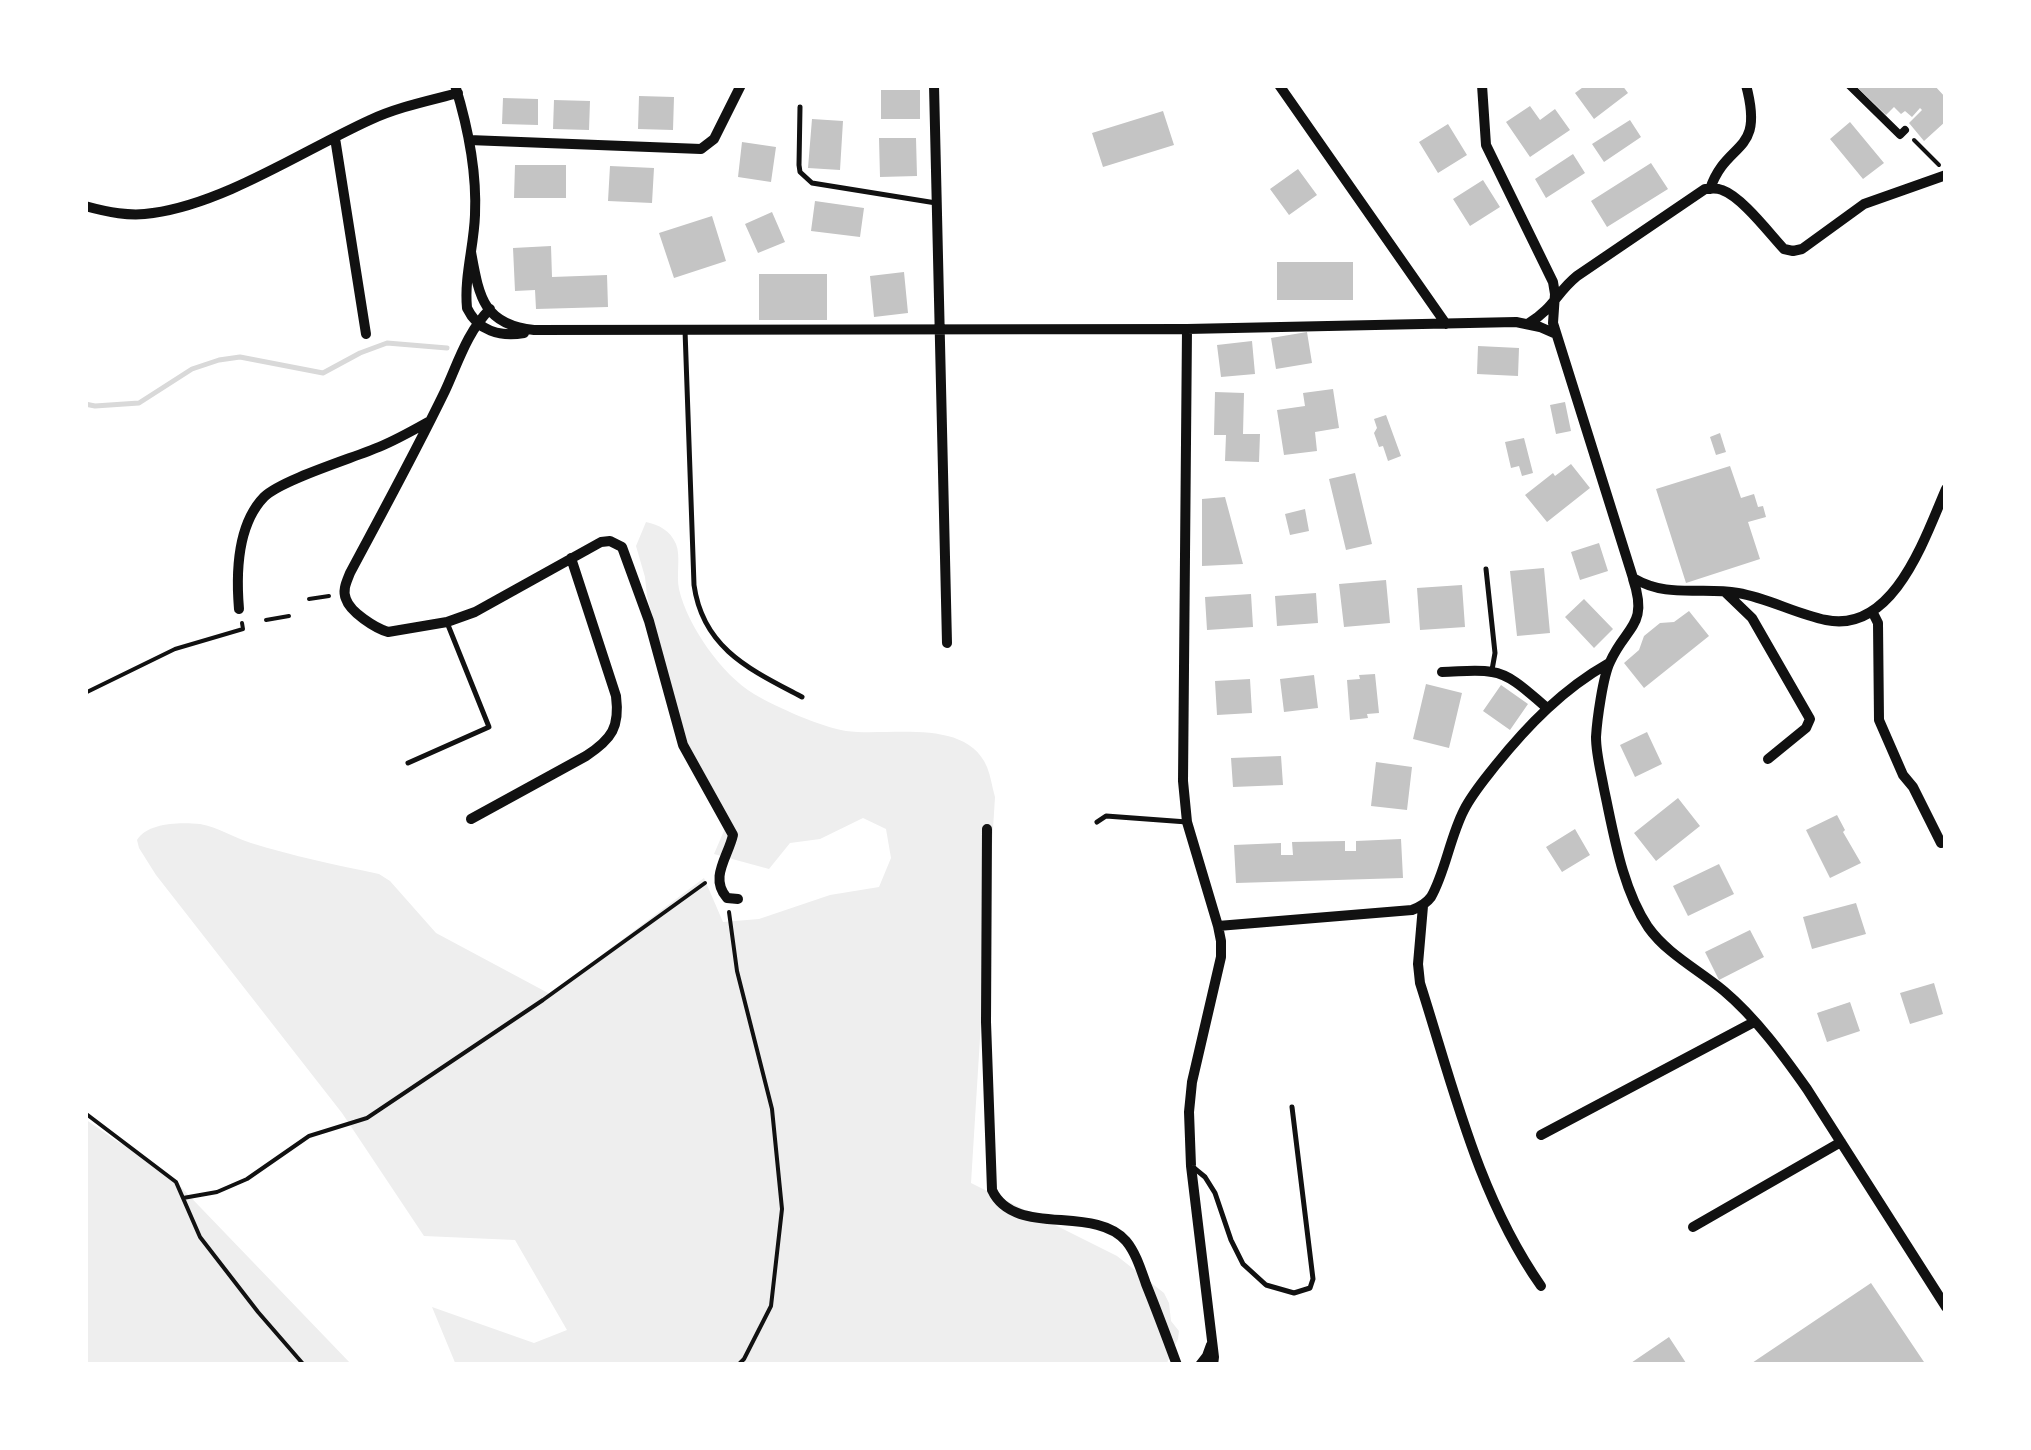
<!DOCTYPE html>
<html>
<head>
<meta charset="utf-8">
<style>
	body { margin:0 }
	#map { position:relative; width:2031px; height:1450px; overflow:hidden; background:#fff; font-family:"Asap Condensed",sans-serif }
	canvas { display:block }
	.frame { position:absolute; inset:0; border:88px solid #fff; pointer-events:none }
</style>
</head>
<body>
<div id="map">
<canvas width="2031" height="1450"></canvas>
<div class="frame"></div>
</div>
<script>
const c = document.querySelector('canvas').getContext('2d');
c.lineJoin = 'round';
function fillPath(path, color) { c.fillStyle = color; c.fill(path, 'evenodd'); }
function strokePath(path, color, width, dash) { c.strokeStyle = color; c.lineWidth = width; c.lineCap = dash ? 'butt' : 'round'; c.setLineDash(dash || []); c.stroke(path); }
const green = new Path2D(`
	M646 522C659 525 670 530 676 544 681 556 676 575 679 589 687 625 722 675 754 694 776 707 821 727 846 731 888 737 966 717 987 767 991 777 992 787 995 797L971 1183 1117 1256 1164 1293 1169 1303 1171 1321 1179 1331 1178 1339 1166 1365H456L432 1307 534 1343 567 1330 515 1240 424 1236 342 1113 156 875 139 848 137 840C148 822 181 822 200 824 218 827 234 838 251 843 293 856 336 865 379 874L390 881 436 933 550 994 704 878 723 922 759 919 830 895 879 887 891 858 886 829 863 818 820 839 790 843 769 869 714 854 729 819 690 755 647 596 645 577 636 546Z
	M85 1119 118 1142 132 1148 145 1161 176 1182 352 1365H85Z`);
const stream = new Path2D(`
	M85 404 95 406 139 403 192 369 219 360 240 357 323 373 360 353 387 343 447 348`);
const building = new Path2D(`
	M1586 85H1622L1628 93 1594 119 1575 93Z
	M1855 85H1934L1946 98V121L1924 141 1909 123 1922 110 1920 108 1912 117 1905 111 1901 114 1894 107 1886 115Z
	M881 90H920V119H881Z
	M639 96 674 97 673 130 638 129Z
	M503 98 538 99V125L502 124Z
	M554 100 590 101 589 130 553 129Z
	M1530 106 1540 120 1555 109 1570 130 1530 157 1506 122Z
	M1163 111 1174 145 1103 167 1092 133Z
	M812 119 843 121 840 170 808 168Z
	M1630 120 1641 137 1604 162 1592 144Z
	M1850 122 1884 163 1863 179 1830 139Z
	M1448 124 1467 155 1438 173 1419 142Z
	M879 138H916L917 176 880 177Z
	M742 142 776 147 771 182 738 177Z
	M1573 154 1585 173 1546 198 1535 179Z
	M1651 163 1668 189 1607 227 1591 201Z
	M515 165H566V198H514Z
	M610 166 654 168 652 203 608 201Z
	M1298 169 1317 195 1289 215 1270 189Z
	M1483 180 1500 207 1470 226 1453 199Z
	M815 201 864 208 860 237 811 231Z
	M772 212 785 242 758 253 745 224Z
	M712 216 726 261 674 278 659 233Z
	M551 246 552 277 607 275 608 307 536 309 535 290 515 291 513 248Z
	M1277 262H1353V300H1277Z
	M904 272 908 313 874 317 870 276Z
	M759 274H827V320H759Z
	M1307 332 1312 363 1276 369 1271 338Z
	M1252 341 1255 374 1221 377 1217 345Z
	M1478 346 1519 348 1518 376 1477 374Z
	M1333 389 1339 428 1315 432 1317 451 1284 455 1277 410 1305 406 1303 393Z
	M1215 392 1244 393 1243 434H1260L1259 462 1225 461 1226 435H1214Z
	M1565 402 1571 431 1556 434 1550 405Z
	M1386 415 1401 456 1388 461 1383 446 1379 447 1374 433 1377 428 1374 419Z
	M1720 433 1726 452 1716 455 1710 437Z
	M1524 438 1533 473 1522 476 1519 466 1511 468 1505 442Z
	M1571 464 1590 488 1547 522 1525 495 1553 473 1555 476Z
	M1730 466 1741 498 1754 494 1758 507 1763 506 1766 517 1748 522 1760 559 1686 583 1656 489Z
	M1355 473 1372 544 1346 550 1329 479Z
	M1225 497 1243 564 1202 566V499Z
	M1305 509 1309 531 1290 535 1285 514Z
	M1599 543 1608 571 1580 580 1571 552Z
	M1544 568 1550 633 1517 636 1510 571Z
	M1386 580 1390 623 1344 627 1339 584Z
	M1462 585 1465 627 1420 630 1417 588Z
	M1316 593 1318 623 1277 626 1275 596Z
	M1251 594 1253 627 1207 630 1205 597Z
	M1584 599 1613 629 1594 648 1565 617Z
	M1689 611 1709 636 1644 688 1624 663 1639 650 1644 636 1660 623 1674 622Z
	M1375 674 1379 713 1367 714 1368 718 1350 720 1347 680 1360 679 1359 675Z
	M1314 675 1318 708 1284 712 1280 679Z
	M1250 679 1252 713 1217 715 1215 681Z
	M1426 684 1462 693 1449 748 1413 739Z
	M1501 685 1528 704 1510 730 1483 711Z
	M1647 732 1662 764 1635 777 1620 745Z
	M1281 756 1283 785 1233 787 1231 758Z
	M1376 762 1412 767 1407 810 1371 806Z
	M1678 798 1700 826 1656 861 1634 833Z
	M1837 815 1845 830 1843 832 1861 863 1830 878 1806 830Z
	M1575 829 1590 855 1562 872 1546 847Z
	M1401 839 1403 878 1236 883 1234 845 1281 843V855H1293L1292 842 1345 841V851H1356V841Z
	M1719 864 1734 894 1688 916 1673 886Z
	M1856 903 1866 934 1812 949 1803 917Z
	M1750 930 1764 957 1719 980 1705 952Z
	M1934 983 1943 1014 1910 1024 1900 993Z
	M1850 1002 1860 1031 1827 1042 1817 1013Z
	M1871 1283 1926 1365H1749Z
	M1669 1337 1686 1363 1683 1365H1628Z`);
const path = new Path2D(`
	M1914 140 1939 165
	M309 599 329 596
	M266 620 289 616
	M85 693 175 649 243 629 242 623
	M729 912 737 971 772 1109 782 1209 771 1306 744 1359 738 1365
	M85 1113 176 1182 200 1237 258 1312 304 1365
	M183 1198 217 1192 247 1179 309 1136 367 1118 543 1000 705 883`);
const service = new Path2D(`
	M800 107 799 165 800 172 812 183 936 203
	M685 330 694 585C703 649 751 670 802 697
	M1486 569 1495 653 1492 670
	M408 763 489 727 448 625
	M1097 822 1106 816 1187 822
	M1194 1168 1205 1177 1215 1193 1231 1240 1243 1264 1266 1285 1294 1293 1310 1288 1313 1279 1292 1107`);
const pedestrian = new Path2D(`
	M1849 85 1900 135 1905 130`);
const minor = new Path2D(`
	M455 85C468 127 477 171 475 215 474 246 464 277 467 308 478 331 500 337 524 333
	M934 85 947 643
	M1279 85 1446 324
	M1482 85 1486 145 1553 282 1555 294 1553 323 1633 578C1669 599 1700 586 1738 593 1768 598 1796 614 1826 620 1894 634 1925 537 1946 489
	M335 138 366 334
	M469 140 701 149 714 139 741 85
	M1710 189C1727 139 1765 156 1746 85
	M85 206C107 212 130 217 153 213 225 203 304 150 370 120 398 107 428 101 458 93
	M471 252C479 296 483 325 534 330L1187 329 1516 322 1540 327 1556 334
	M490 309C467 332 458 363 445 391 415 453 382 513 350 573 347 581 342 590 346 599 350 612 375 628 388 632L447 622 475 612 601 542 610 541 622 547 649 621 683 745 733 835C728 857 709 878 727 898L738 899
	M1529 323C1554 308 1556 293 1577 276L1705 189C1711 189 1715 187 1722 190 1742 197 1769 233 1784 249L1793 251 1802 249 1864 204 1946 175
	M1187 329 1183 781 1187 822 1218 926 1221 941V957L1192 1082 1189 1112 1191 1166 1214 1357 1213 1365
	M1633 579C1649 626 1626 626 1610 662 1603 676 1597 720 1596 737 1596 754 1601 772 1604 789 1614 835 1622 888 1648 927 1667 954 1699 970 1724 991 1756 1018 1783 1055 1807 1089L1946 1307
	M1725 592 1752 618 1810 719 1806 728 1768 759
	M239 609C236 573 237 525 264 497 281 480 353 458 379 447 396 440 412 431 428 422
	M1872 611 1878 623 1879 720 1903 775 1913 787 1941 843
	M1442 672C1458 672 1476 669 1492 672 1513 675 1531 695 1547 708
	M471 819 586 756C612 739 620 727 616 696L571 558
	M987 829 986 1022 992 1190C1014 1238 1094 1204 1126 1241 1136 1253 1141 1270 1146 1284 1157 1311 1167 1338 1177 1365
	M1423 906 1418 964 1420 983C1453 1086 1478 1196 1541 1286
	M1218 926 1412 910C1420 907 1426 904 1431 897 1445 873 1450 837 1464 810 1472 794 1484 780 1495 766 1528 725 1563 689 1609 663
	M1541 1135 1754 1022
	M1693 1227 1841 1142
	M1200 1365 1207 1356 1211 1345`);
fillPath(green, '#eee');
strokePath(stream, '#d9d9d9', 5);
fillPath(building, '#c4c4c4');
strokePath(path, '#111', 4);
strokePath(service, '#111', 5);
strokePath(pedestrian, '#111', 8);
strokePath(minor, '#111', 10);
</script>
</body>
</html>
